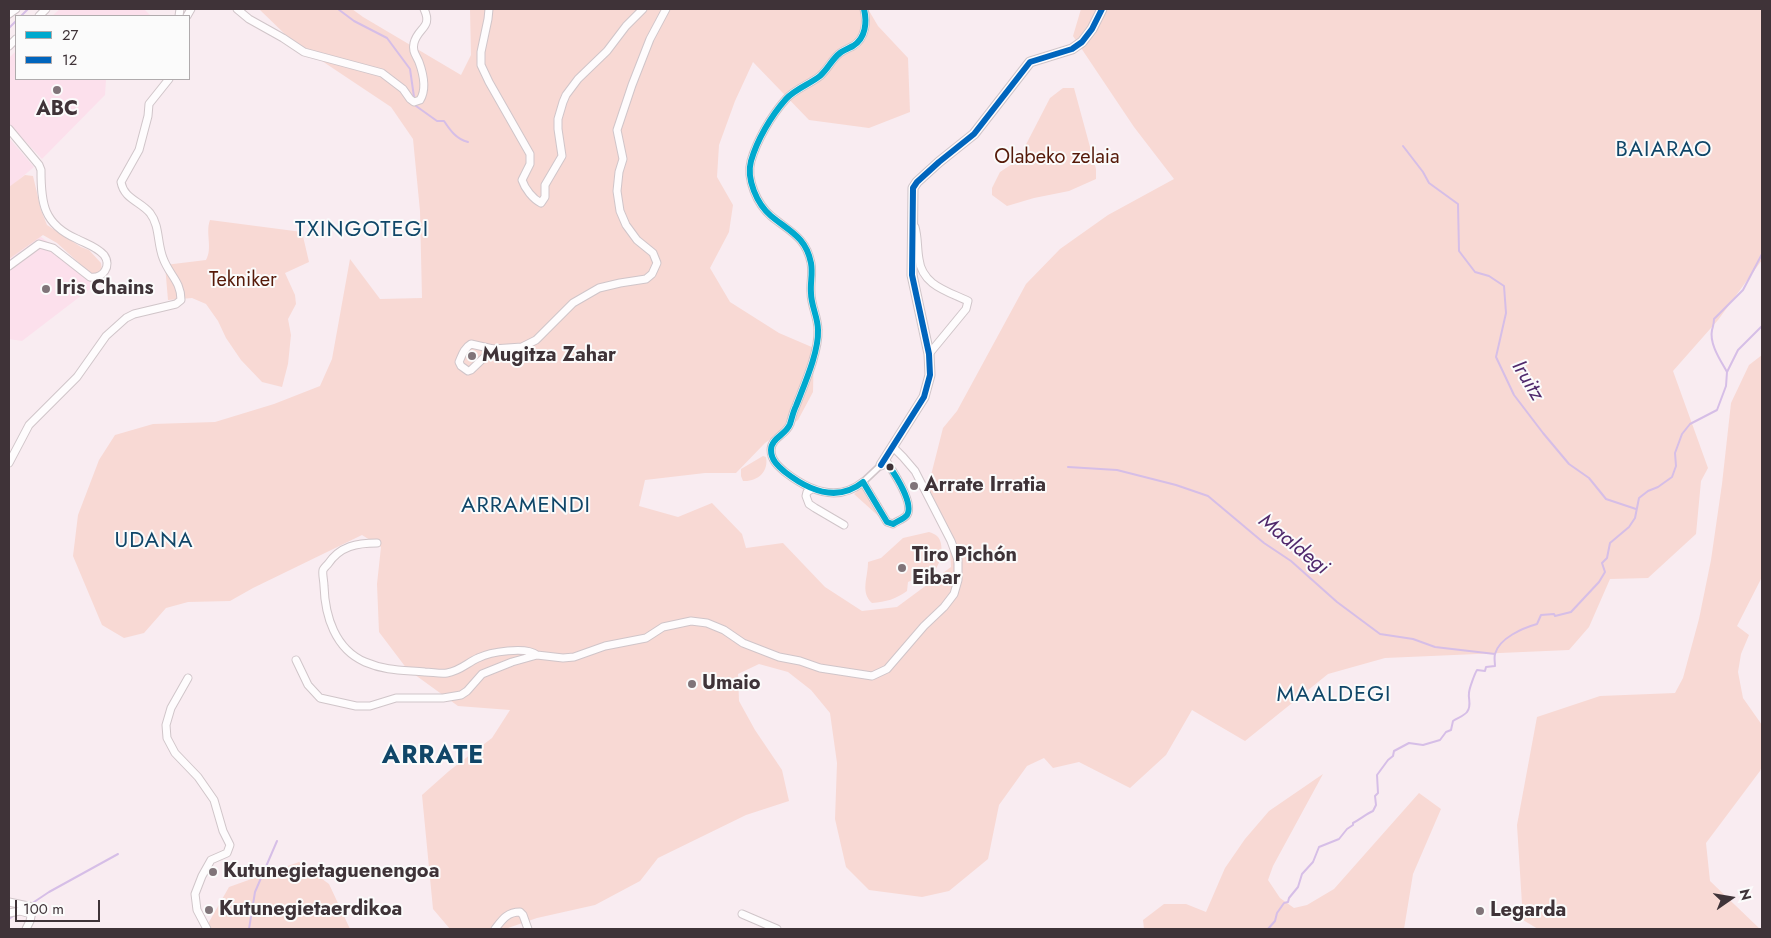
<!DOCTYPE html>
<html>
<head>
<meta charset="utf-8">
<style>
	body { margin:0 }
	#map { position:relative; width:1771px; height:938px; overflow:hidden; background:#f9ecf1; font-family:Jost,sans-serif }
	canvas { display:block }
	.frame { position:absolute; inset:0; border:10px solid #3f3338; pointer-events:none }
	.legend { position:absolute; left:15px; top:15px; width:175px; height:65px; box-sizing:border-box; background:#fbfbfb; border:1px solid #b0abad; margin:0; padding:6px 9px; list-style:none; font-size:15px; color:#3f3338 }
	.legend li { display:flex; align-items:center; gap:10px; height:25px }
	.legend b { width:25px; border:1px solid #b0abad }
	.north { position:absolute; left:1706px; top:873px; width:50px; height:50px; -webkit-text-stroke:4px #fbfbfb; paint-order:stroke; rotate:77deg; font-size:14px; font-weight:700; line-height:20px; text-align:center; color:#3f3338 }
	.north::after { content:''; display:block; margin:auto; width:18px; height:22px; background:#3f3338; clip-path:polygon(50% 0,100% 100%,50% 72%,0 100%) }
	.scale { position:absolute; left:15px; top:900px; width:85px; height:22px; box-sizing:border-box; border:2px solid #3f3338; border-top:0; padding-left:6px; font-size:15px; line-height:18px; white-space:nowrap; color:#3f3338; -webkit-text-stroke:4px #fbfbfb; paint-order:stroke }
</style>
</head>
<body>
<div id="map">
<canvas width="1771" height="938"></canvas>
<div class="frame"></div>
<ul class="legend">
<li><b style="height:6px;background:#00a9ce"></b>27</li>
<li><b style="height:6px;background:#0065bd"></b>12</li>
</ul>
<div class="north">N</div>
<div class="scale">100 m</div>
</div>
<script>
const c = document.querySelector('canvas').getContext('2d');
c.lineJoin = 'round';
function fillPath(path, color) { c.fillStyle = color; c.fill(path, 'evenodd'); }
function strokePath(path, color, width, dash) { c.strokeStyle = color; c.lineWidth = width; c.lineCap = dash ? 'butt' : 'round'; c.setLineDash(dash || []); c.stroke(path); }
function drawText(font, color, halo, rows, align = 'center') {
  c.font = font + ' Jost,sans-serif'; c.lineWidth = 4; c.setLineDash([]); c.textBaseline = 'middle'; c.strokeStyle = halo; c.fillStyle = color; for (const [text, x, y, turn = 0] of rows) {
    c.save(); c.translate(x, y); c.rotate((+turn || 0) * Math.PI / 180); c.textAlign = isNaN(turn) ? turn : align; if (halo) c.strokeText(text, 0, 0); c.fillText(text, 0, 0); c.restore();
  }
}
const built = new Path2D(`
	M60 9H144L151 16H52Z
	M16 51V79H106L105 95 42 159 9 124V58Z
	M9 138 34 167 9 188Z
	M40 236 99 282 22 341 9 339V259Z`);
const green = new Path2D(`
	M259 9H352L363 17 461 75 471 55 470 9H868L878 26 908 58 910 112 869 128 809 120 753 62 735 101 719 145 717 177 733 205 729 232 710 268 730 302 779 333 814 348 813 392 798 420 765 443 736 473H705L645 480 639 506 678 517 712 503 742 534 746 548 783 543 825 587 862 611 897 607 951 567 950 549 928 487 943 428 957 411 1026 284 1060 249 1108 215 1174 179 1134 127 1073 36 1081 9H1762V260L1718 320 1673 371 1708 468 1701 481 1696 534 1648 578 1610 579 1589 627 1569 650 1385 658 1328 674 1245 741 1192 710 1166 755 1130 788 1079 762 1053 768 1044 758 1027 766 999 805 988 859 949 891 922 897 869 890 846 867 835 819 837 763 830 713 811 690 788 672 759 664 738 674 739 701 755 730 782 770 789 801 746 815 658 858 640 881 595 905 537 918 505 929H450L433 909 422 795 449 771 492 738 510 710 458 706 407 669 379 632 377 584 381 547 362 535 253 588 230 601 188 602 166 608 144 633 124 638 102 625 73 556 78 515 99 460 115 435 153 424 215 422 274 404 320 386 332 359 350 259 380 299 422 298 420 211 413 139 391 107 292 41Z
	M1063 88H1074L1096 169V179L1069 191 1034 198 1007 206 992 195V188L1000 172 1018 160 1050 98Z
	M25 175 33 176 41 210 47 225 81 247 89 250 101 263 102 269 98 273H90L57 243 43 235 9 259V187Z
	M210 220 302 232 309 262 285 273 295 295 296 304 288 319 291 335 288 364 282 387 262 382 241 360 226 338 218 321 206 304 192 298 168 300 165 265 206 260C213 248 205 233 210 220Z
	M1762 355V577L1737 626 1749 635 1741 654 1738 672 1743 698 1762 725V766L1760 771 1706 843 1710 881 1760 929H1538L1523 920 1517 825 1537 717 1600 696 1675 693 1683 678 1699 619 1711 560 1722 484 1731 403 1749 365Z
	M763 456 766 457C769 472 757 482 743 481L741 476V469Z
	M862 487 886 521 885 522 854 494Z
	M929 532C932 533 935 534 937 536 945 543 941 563 935 570 931 575 914 579 908 582L907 591C896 599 886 602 872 603 860 592 868 578 868 562L881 558 903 538Z
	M1323 774 1273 866 1268 880 1280 898 1294 908 1307 905 1334 889 1419 793 1441 809 1413 874 1404 929H1144L1143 920 1164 904H1186L1206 912 1225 868 1245 839 1269 811Z
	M299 862 329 884 350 929H205L229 887Z`);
const stream = new Path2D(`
	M338 9 354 21 387 38 410 69 414 97
	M21 16 28 9
	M9 28 16 21
	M416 106 437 121H444C450 130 456 139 468 142
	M1403 146 1423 172 1429 183 1458 204 1459 251 1475 272 1489 276 1504 286 1506 313 1496 357 1514 395 1543 433 1569 464 1589 478 1606 499 1636 509
	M1727 372C1721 361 1709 344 1712 330 1713 326 1714 324 1714 319L1743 290 1762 254
	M1068 467 1117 470 1176 485 1208 496 1264 543 1291 561 1337 602 1380 634 1413 639 1435 647 1495 654
	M31 904 49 892 118 854
	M9 919 16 914
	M249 929 255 892 277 841
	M1268 929 1275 921 1277 913 1284 903 1288 902 1289 898 1298 887 1302 874 1313 862 1319 847 1339 839 1347 829 1353 825V823C1361 819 1366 814 1373 811L1376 805 1375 796 1378 793 1377 775 1388 760 1393 756 1394 751 1409 743 1423 745 1440 740 1446 732 1451 730 1453 721C1457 718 1464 716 1467 712 1472 706 1468 699 1469 693 1469 689 1475 673 1477 670L1485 671 1486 667 1495 666C1495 663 1494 658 1495 654 1499 638 1523 628 1537 624L1541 615 1554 614 1555 616 1571 612 1599 582 1605 572 1602 563 1607 558 1610 543 1629 527 1635 518 1639 498 1648 491 1658 487 1672 477 1676 466 1675 453 1682 434 1690 424 1717 410 1726 386 1727 372 1738 350 1762 326`);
const pedestrian = new Path2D(`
	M863 482 881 465`);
const minor = new Path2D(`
	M237 9 249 19 283 38 304 52 382 73 403 89 410 99 414 102 420 100C427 89 423 73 419 62 416 55 412 51 414 43 418 27 433 28 424 9
	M489 9 488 19 481 52V65L489 82 530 154V164L522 180C525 189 533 199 541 203L545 197V185L562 156 558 129V119L563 102 566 95 578 79 607 51 626 26 643 9
	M864 9C867 22 866 38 853 46 849 48 844 50 840 53 832 59 828 69 820 76 810 84 795 89 786 99 771 116 757 140 751 161 746 179 757 204 771 216 789 231 806 237 811 263 813 274 810 283 811 293 811 306 818 317 818 330 819 352 804 385 796 406 793 412 792 418 790 424 786 435 771 438 771 450 771 460 778 466 785 472 808 490 837 503 863 482L887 522 893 524C897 521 904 519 907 515 915 503 892 470 885 459
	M9 14 16 9
	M39 16 46 9
	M179 16 180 9
	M187 16 191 9
	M9 46 16 39
	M9 129 39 165 41 170C41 203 43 224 77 239 87 244 97 247 104 255 112 266 103 279 90 277L53 248 39 244 9 266
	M915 227C918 237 917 248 919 259 922 285 947 291 968 301L966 309 929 354
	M493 349 471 370 468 371 461 366 459 362C462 355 464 348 471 344L493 349 522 347 536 340 573 303 599 288 620 283 646 279 652 274 657 263 653 253 637 240 626 225 620 211 617 191 619 172 623 159 617 130 632 85 650 39 666 9
	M9 463 29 425 77 377 106 336 126 318 134 314 176 304 181 300C181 281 169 275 163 258 157 243 160 226 150 213 140 201 124 199 121 182L139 150 148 116 149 104 169 79
	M812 489 807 492 806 496 809 504 815 508 844 525
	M377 543C357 543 340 546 328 564 326 566 324 568 323 570 322 574 324 581 324 586 325 616 335 649 365 662 386 671 402 670 425 672 432 672 440 674 447 673 460 671 467 663 478 658 490 652 526 646 537 655
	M296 660 308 685 320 698 356 706H370L396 698H443L461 695 467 691 482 674 512 662 537 655 563 658 574 657 605 646 646 638 663 627 691 621 707 623 724 630 743 643 779 657 800 661 820 668 872 676 887 669 924 626 944 607 954 594 958 580V560L951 541 915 471 903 457 893 447
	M188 678 171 708 166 725 167 738 175 753 198 777 214 800 223 831 230 845 227 853 211 860 202 876 195 894 197 910 207 929
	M9 902 33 907 30 921 26 929
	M9 913 20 911 31 914
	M742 914 777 929
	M495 929C502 920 507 912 520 912L523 915 528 929`);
const tertiary = new Path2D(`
	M881 465 924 397 930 375 929 354 912 275 913 188 917 182 939 162 974 134 1030 62 1072 49 1082 42 1092 29 1102 9`);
const bus1 = new Path2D(`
	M864 9C867 22 866 38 853 46 849 48 844 50 840 53 832 59 828 69 820 76 810 84 795 89 786 99 771 116 757 140 751 161 746 179 757 204 771 216 789 231 806 237 811 263 813 274 810 283 811 293 811 306 818 317 818 330 819 352 804 385 796 406 793 412 792 418 790 424 786 435 771 438 771 450 771 460 778 466 785 472 808 490 837 503 863 482L887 522 893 524C897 521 904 519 907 515 914 504 896 476 889 466`);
const bus2 = new Path2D(`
	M881 465 924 397 930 375 929 354 912 275 913 188 917 182 939 162 974 134 1030 62 1072 49 1082 42 1092 29 1102 9`);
const markers = [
	[57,90,5,"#807479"],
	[46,289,5,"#807479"],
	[472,356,5,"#807479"],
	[890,467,4.5,"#3f3338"],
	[914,486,5,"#807479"],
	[902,568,5,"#807479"],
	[692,684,5,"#807479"],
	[213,872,5,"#807479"],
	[209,910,5,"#807479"],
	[1480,911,5,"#807479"]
];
const poiNames = [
	["ABC",57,110,"center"],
	["Iris Chains",56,289],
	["Mugitza Zahar",482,356],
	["Arrate Irratia",924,486],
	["Tiro Pichón",912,556],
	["Eibar",912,579],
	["Umaio",702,684],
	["Kutunegietaguenengoa",223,872],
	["Kutunegietaerdikoa",219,910],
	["Legarda",1490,911]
];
const parkNames = [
	["Olabeko zelaia",1057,158],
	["Tekniker",243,281]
];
const waterNames = [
	["Iruitz",1527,381,59],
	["Maaldegi",1293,545,39]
];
const quarterNames = [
	["BAIARAO",1664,151],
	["TXINGOTEGI",362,231],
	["ARRAMENDI",526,507],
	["UDANA",154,542],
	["MAALDEGI",1334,696]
];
const districtNames = [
	["ARRATE",433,757]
];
fillPath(built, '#fce0ec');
fillPath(green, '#f8d9d4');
strokePath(stream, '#d6bee7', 2);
strokePath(pedestrian, '#d0c5c9', 8);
strokePath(minor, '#d0c5c9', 9);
strokePath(tertiary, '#d0c5c9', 11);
strokePath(pedestrian, '#fefcfd', 5);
strokePath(minor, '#fefcfd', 7);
strokePath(tertiary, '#fefcfd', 9);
strokePath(bus1, '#00a9ce', 6);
strokePath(bus2, '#0065bd', 6);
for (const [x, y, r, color] of markers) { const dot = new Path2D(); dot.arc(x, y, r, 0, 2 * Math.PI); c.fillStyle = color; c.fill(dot); strokePath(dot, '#fbfbfb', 2); }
drawText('bold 20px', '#3f3338', '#fbfbfb', poiNames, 'left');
drawText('20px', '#561a09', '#fbfbfb', parkNames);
drawText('italic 21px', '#50296c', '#fbfbfb', waterNames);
c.letterSpacing = '1px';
drawText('22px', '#104668', '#fbfbfb', quarterNames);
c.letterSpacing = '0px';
c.letterSpacing = '1px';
drawText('bold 25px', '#104668', '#fbfbfb', districtNames);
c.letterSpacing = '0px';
</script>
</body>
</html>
